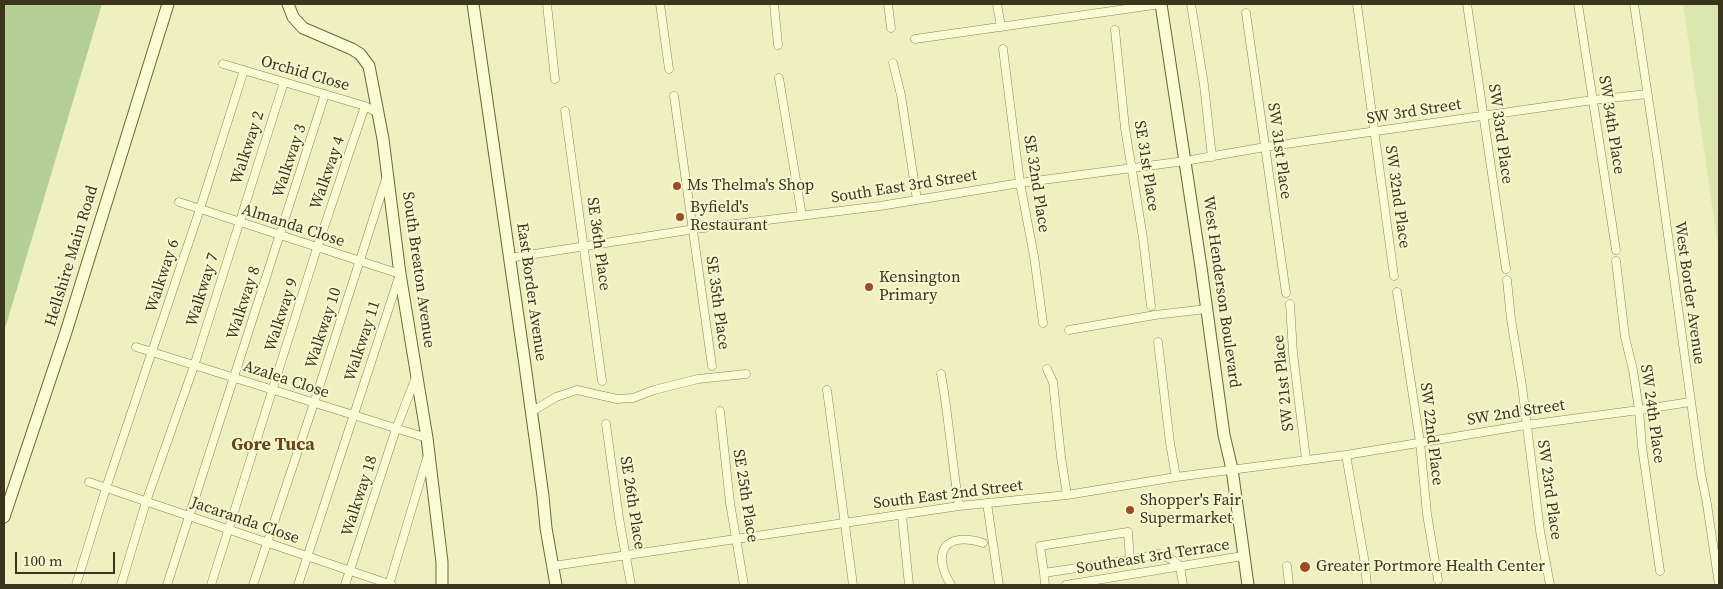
<!DOCTYPE html>
<html>
<head>
<meta charset="utf-8">
<style>
	body { margin:0 }
	#map { position:relative; width:1723px; height:589px; overflow:hidden; background:#eef0c0; font-family:"Source Serif 4",serif }
	canvas { display:block }
	.frame { position:absolute; inset:0; border:5px solid #3a351c; pointer-events:none }
	.scale { position:absolute; left:15px; top:552px; width:100px; height:22px; box-sizing:border-box; border:2px solid #3a351c; border-top:0; padding-left:6px; font-size:15px; line-height:18px; white-space:nowrap; color:#3a351c; -webkit-text-stroke:4px #f5f7d1; paint-order:stroke }
</style>
</head>
<body>
<div id="map">
<canvas width="1723" height="589"></canvas>
<div class="frame"></div>
<div class="scale">100 m</div>
</div>
<script>
const c = document.querySelector('canvas').getContext('2d');
c.lineJoin = 'round';
function fillPath(path, color) { c.fillStyle = color; c.fill(path, 'evenodd'); }
function strokePath(path, color, width, dash) { c.strokeStyle = color; c.lineWidth = width; c.lineCap = dash ? 'butt' : 'round'; c.setLineDash(dash || []); c.stroke(path); }
function drawText(font, color, halo, rows, align = 'center') {
  c.font = font + ' "Source Serif 4",serif'; c.lineWidth = 4; c.setLineDash([]); c.textBaseline = 'middle'; c.strokeStyle = halo; c.fillStyle = color; for (const [text, x, y, turn = 0] of rows) {
    c.save(); c.translate(x, y); c.rotate((+turn || 0) * Math.PI / 180); c.textAlign = isNaN(turn) ? turn : align; if (halo) c.strokeText(text, 0, 0); c.fillText(text, 0, 0); c.restore();
  }
}
const farmland = new Path2D(`
	M1683 4H1719V255Z`);
const green = new Path2D(`
	M4 4H102L4 332Z`);
const street = new Path2D(`
	M547 4 555 79
	M660 4 669 69
	M774 4 778 45
	M888 4 891 28
	M997 4 1001 27
	M1191 4 1204 85 1212 157
	M1357 4 1394 276
	M1467 4 1506 269
	M1578 4 1616 250
	M1634 4 1658 163 1701 474 1707 504 1719 585
	M1246 13 1286 293
	M1115 30 1125 128 1143 238 1151 306
	M915 39 1161 4
	M1003 49 1020 183 1034 256 1043 323
	M893 63 901 95 917 200
	M223 64 365 106 378 113
	M779 78 802 216
	M674 96 712 366
	M565 111 602 381
	M179 202 400 274 298 585
	M509 258 695 229 880 206 1020 183 1185 161 1265 147 1593 100 1647 94
	M1616 261 1625 337 1633 370 1639 410 1642 447 1660 571
	M1507 280 1511 319 1522 386 1540 531 1550 585
	M1397 292 1420 442 1427 514 1438 580
	M1290 304 1293 353 1306 459
	M1069 330 1155 315 1206 309
	M1158 342 1170 443 1176 477
	M136 347 427 438
	M1047 369 1053 382 1061 457 1067 495
	M941 374C949 418 952 463 959 506
	M827 390C836 455 844 520 853 585
	M720 411 730 503 744 585
	M531 412 556 397 577 390 617 399 633 398 654 390 698 379 746 374
	M606 424 619 518 631 585
	M1346 455 1364 558 1367 585
	M89 482 392 585
	M987 503 999 585
	M902 516 909 585
	M1130 560 1128 532 1040 546 1044 573 1130 560 1159 554 1171 559 1180 566 1183 585
	M553 566 959 506 1067 495 1176 477 1346 455 1526 425 1639 410 1690 402
	M1287 566 1289 585
	M1044 573 1045 585
	M76 585 106 488 200 209 244 70
	M121 585 146 502 194 366 284 82
	M167 585 325 94
	M211 585 317 248 365 106
	M253 585 314 403 386 179
	M345 585 396 429 416 377
	M389 585 427 458
	M951 585C931 552 945 531 983 543
	M1066 585 1243 556`);
const secondary = new Path2D(`
	M288 4 293 17 303 28 352 49 360 54 369 66 383 139 400 274 427 438 442 562V585
	M473 4 524 358 543 496 546 528 556 585
	M1161 4 1201 267 1224 435 1232 469 1248 585
	M4 517 66 332 168 4`);
const markers = [
	[677,186,5,"#9d4d24"],
	[680,217,5,"#9d4d24"],
	[869,287,5,"#9d4d24"],
	[1130,510,5,"#9d4d24"],
	[1305,567,6,"#9d4d24"]
];
const streetNames = [
	["Orchid Close",305,74,16],
	["SW 3rd Street",1414,112,-9],
	["SW 34th Place",1611,125,81],
	["SW 33rd Place",1500,134,82],
	["Walkway 2",248,148,-72],
	["SW 31st Place",1279,151,82],
	["Walkway 3",290,161,-72],
	["SE 31st Place",1146,166,81],
	["Walkway 4",328,173,-71],
	["SE 32nd Place",1036,184,81],
	["South East 3rd Street",904,187,-9],
	["SW 32nd Place",1397,197,82],
	["Almanda Close",293,226,18],
	["SE 36th Place",598,244,82],
	["Hellshire Main Road",72,256,-73],
	["South Breaton Avenue",418,270,82],
	["Walkway 6",163,276,-72],
	["Walkway 7",203,290,-73],
	["East Border Avenue",531,292,82],
	["West Henderson Boulevard",1221,292,82],
	["West Border Avenue",1689,293,82],
	["Walkway 8",244,303,-72],
	["SE 35th Place",717,303,82],
	["Walkway 9",282,315,-72],
	["Walkway 10",324,328,-72],
	["Walkway 11",363,341,-72],
	["Azalea Close",286,380,18],
	["SW 21st Place",1284,383,-96],
	["SW 2nd Street",1516,413,-9],
	["SW 24th Place",1652,414,82],
	["SW 22nd Place",1431,434,83],
	["SW 23rd Place",1549,490,82],
	["South East 2nd Street",948,495,-7],
	["Walkway 18",360,496,-72],
	["SE 25th Place",745,496,81],
	["SE 26th Place",632,503,81],
	["Jacaranda Close",245,521,19],
	["Southeast 3rd Terrace",1153,557,-9]
];
const poiNames = [
	["Ms Thelma's Shop",687,186],
	["Byfield's",690,208],
	["Restaurant",690,226],
	["Kensington",879,278],
	["Primary",879,296],
	["Shopper's Fair",1140,501],
	["Supermarket",1140,519],
	["Greater Portmore Health Center",1316,567]
];
const neighbourhoodNames = [
	["Gore Tuca",273,445]
];
fillPath(farmland, '#dce7ad');
fillPath(green, '#b4cf94');
strokePath(street, '#8b8457', 9);
strokePath(secondary, '#6c653a', 13);
strokePath(street, '#f9fbd4', 8);
strokePath(secondary, '#f9fbd4', 11);
for (const [x, y, r, color] of markers) { const dot = new Path2D(); dot.arc(x, y, r, 0, 2 * Math.PI); c.fillStyle = color; c.fill(dot); strokePath(dot, '#f5f7d1', 2); }
drawText('16px', '#3a351c', '#f5f7d1', streetNames);
drawText('16px', '#3a351c', '#f5f7d1', poiNames, 'left');
drawText('bold 18px', '#694519', '#f5f7d1', neighbourhoodNames);
</script>
</body>
</html>
